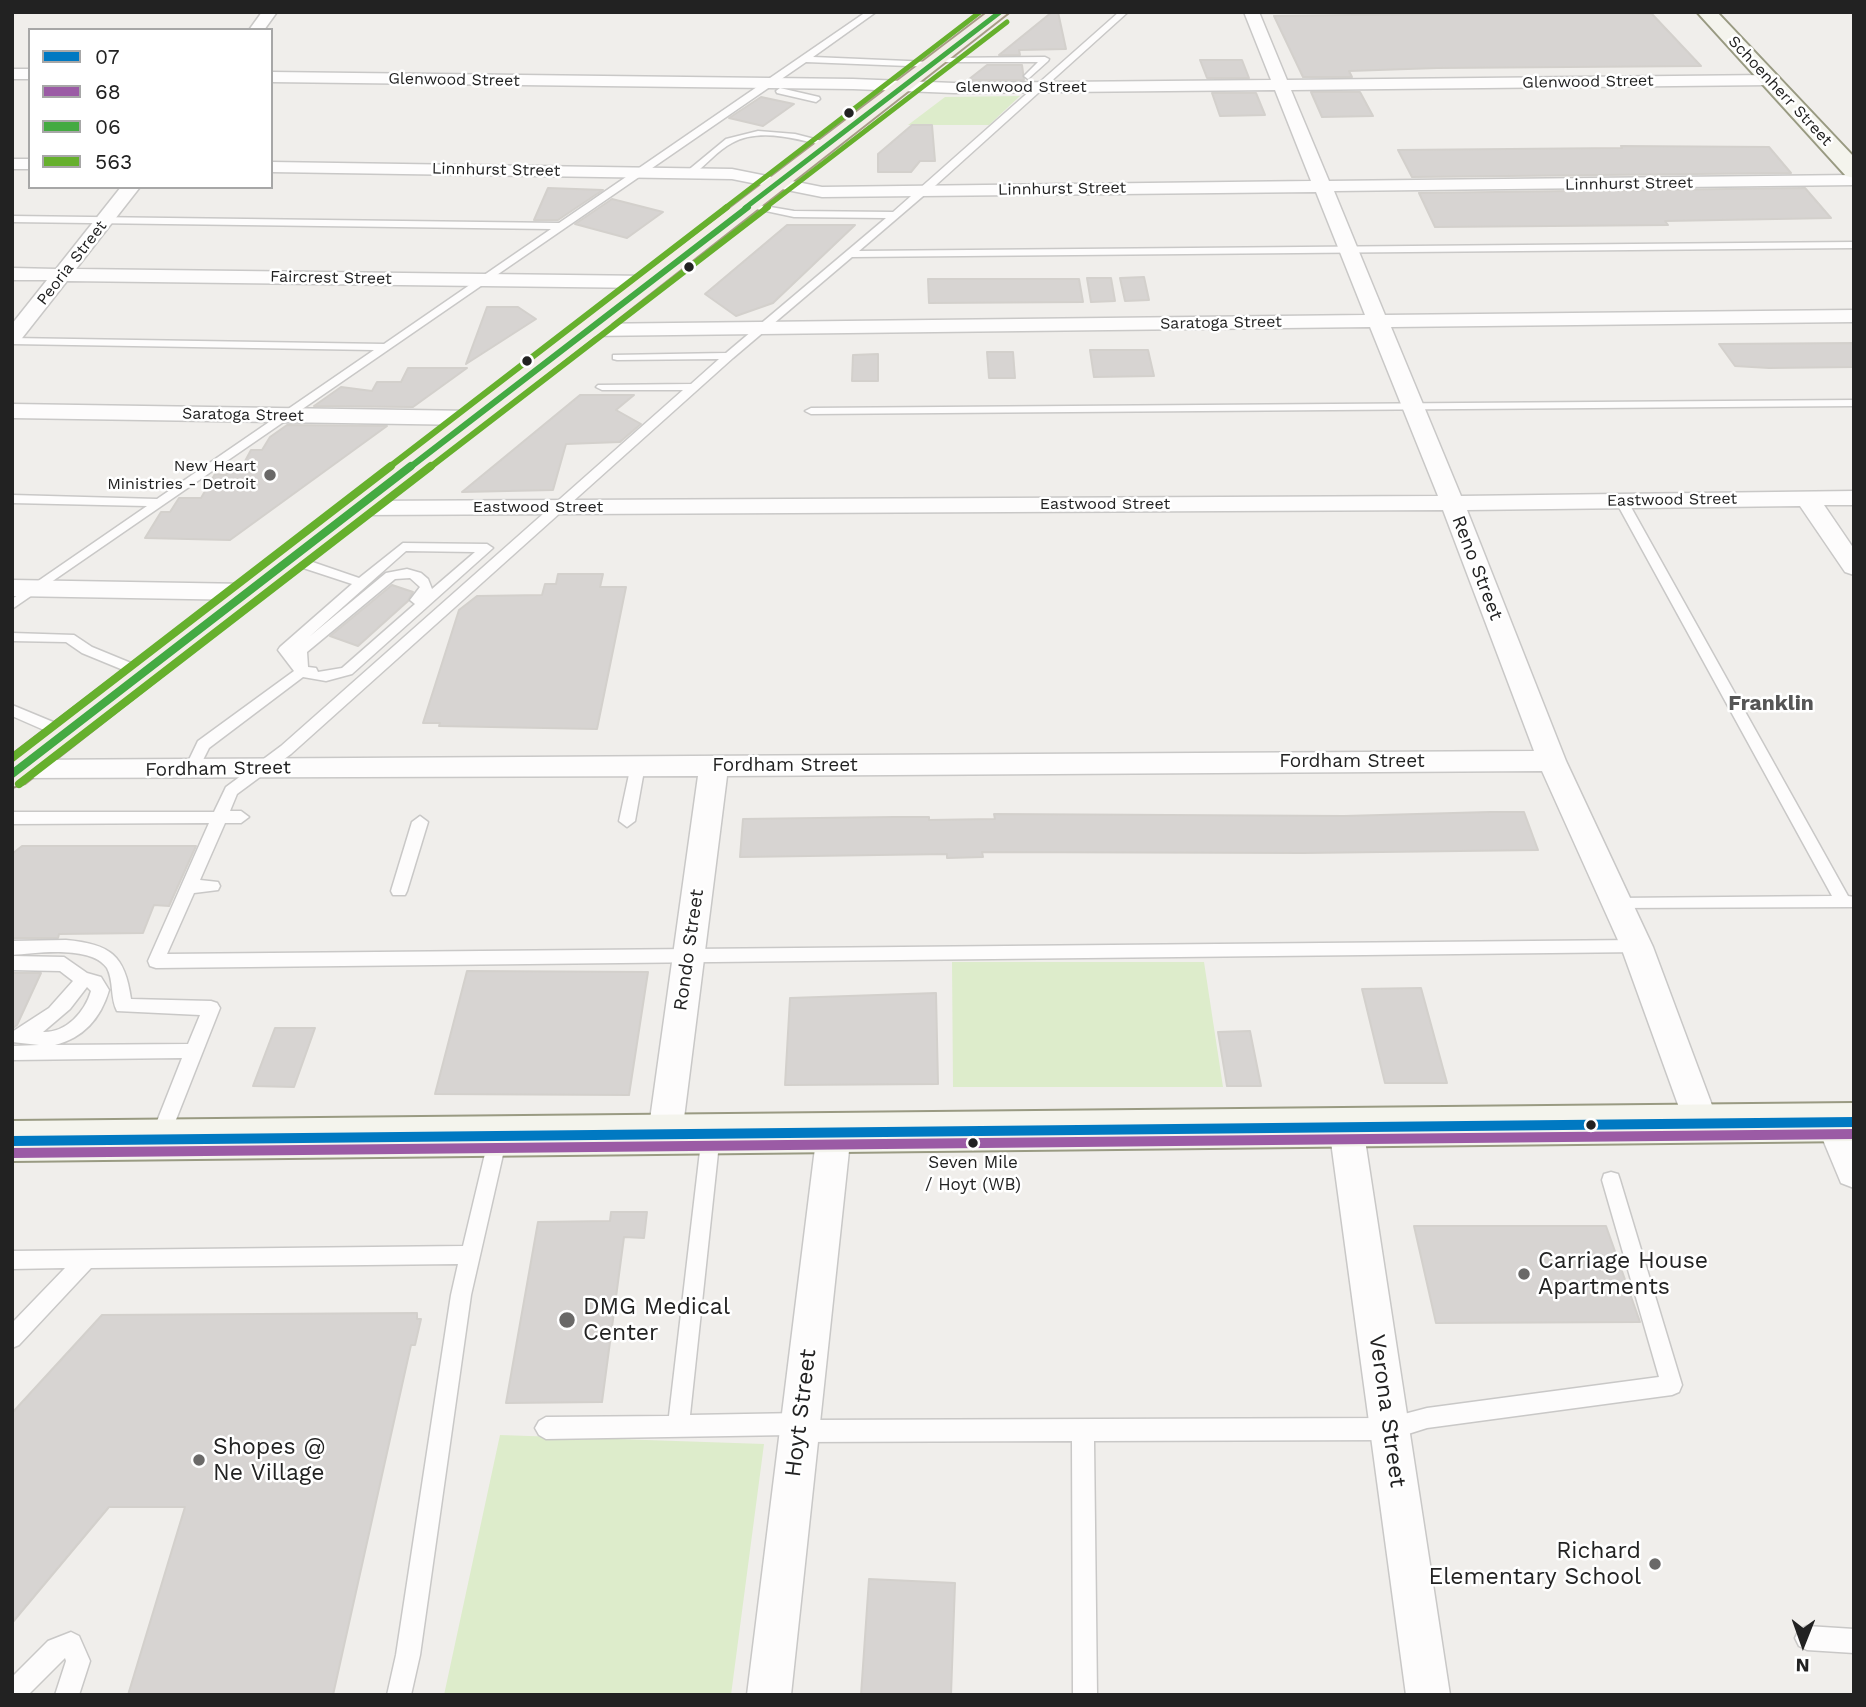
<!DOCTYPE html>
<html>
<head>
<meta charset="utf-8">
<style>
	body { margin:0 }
	#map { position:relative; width:1866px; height:1707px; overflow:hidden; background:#f0eeeb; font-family:"Work Sans",sans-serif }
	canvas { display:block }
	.frame { position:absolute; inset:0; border:14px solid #222; pointer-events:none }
	.legend { position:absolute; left:28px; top:28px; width:245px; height:161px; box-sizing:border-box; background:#fff; border:2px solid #a7a7a7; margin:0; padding:9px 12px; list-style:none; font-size:21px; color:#222 }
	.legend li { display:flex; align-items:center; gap:14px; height:35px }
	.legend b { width:35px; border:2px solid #a7a7a7 }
	.north { position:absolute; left:1768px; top:1609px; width:70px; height:70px; -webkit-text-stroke:5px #fff; paint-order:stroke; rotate:181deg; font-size:19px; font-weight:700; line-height:28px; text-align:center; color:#222 }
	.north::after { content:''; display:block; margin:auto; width:24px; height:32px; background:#222; clip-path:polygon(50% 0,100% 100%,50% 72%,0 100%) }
</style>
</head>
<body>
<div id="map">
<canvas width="1866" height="1707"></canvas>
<div class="frame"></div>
<ul class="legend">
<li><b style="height:9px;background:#0079c2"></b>07</li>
<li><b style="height:9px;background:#9b5ba5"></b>68</li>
<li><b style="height:9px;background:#44aa42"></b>06</li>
<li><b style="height:9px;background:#66b02d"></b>563</li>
</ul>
<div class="north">N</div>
</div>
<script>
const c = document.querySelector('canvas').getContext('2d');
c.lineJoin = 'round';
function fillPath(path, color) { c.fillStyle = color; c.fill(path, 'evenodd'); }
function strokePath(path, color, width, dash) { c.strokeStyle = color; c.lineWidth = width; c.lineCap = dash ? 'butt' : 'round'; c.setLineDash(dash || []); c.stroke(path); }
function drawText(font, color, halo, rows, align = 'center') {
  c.font = font + ' "Work Sans",sans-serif'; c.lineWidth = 5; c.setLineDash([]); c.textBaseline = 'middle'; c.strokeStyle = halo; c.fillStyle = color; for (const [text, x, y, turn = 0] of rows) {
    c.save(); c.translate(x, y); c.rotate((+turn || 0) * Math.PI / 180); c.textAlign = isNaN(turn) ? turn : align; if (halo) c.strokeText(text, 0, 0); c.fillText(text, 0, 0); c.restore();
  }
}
const grass = new Path2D(`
	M1020 96 989 125H908L945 97Z
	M952 962H1204L1223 1087H953Z
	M500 1435 764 1444 731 1695H444Z`);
const building = new Path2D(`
	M1052 12H1058L1066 49 1019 50 1020 55H999Z
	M1594 12 1652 14 1701 66 1437 68 1349 71 1352 77H1303L1274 16Z
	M1200 60H1242L1249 78H1207Z
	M987 65H1022L1024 80H968Z
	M1311 92H1360L1373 116 1322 117Z
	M1212 93H1256L1265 115 1220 116Z
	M761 97 794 104 763 126 729 118Z
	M912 125H932L935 161H920L911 172H878V154Z
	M1621 146 1769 147 1791 173 1412 177 1398 150 1622 148Z
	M548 188 603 190 558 220H534Z
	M1805 188 1831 218 1665 221 1668 225 1435 227 1419 193Z
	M612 199 663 212 627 238 575 224Z
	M787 225H855L773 303 736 316 705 294Z
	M1144 277 1149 300 1125 301 1120 278Z
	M1087 278H1111L1115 301 1091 302Z
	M928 279H1079L1083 302 929 303Z
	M487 307H518L536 319 466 364Z
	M1854 343V367L1769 368 1735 366 1719 344Z
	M1090 350H1148L1154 376 1094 377Z
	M987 352H1013L1015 378H989Z
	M878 354V381H852L853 355Z
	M408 368H467L413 407 314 406 341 387 372 391 377 382H401Z
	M580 395H634L616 410 641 424 620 442 566 444 553 490 462 492Z
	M287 425 387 426 230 540 145 538 161 512H170L179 498H201L215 474 226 475 233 463H244L251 450H262L270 437Z
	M558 574H603L600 587H626L597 729 439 726 440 723H423L459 610 477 596 542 595 545 584H556Z
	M392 585 413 592 408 601 358 646 330 636Z
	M1490 812H1524L1538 850 1303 853 982 852 983 857 947 858V854L740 857 743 819 894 817H929V820L995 819 994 814 1344 816Z
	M22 846H196L169 906 154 905 143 933 59 934 58 938H12V854Z
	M467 971 648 972 629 1095 435 1094Z
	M12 973H41L17 1025 12 1029Z
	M1421 988 1447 1083H1385L1362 989Z
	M936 993 938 1084 785 1085 790 998Z
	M275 1028H315L294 1087 253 1086Z
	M1250 1031 1261 1086H1227L1218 1032Z
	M611 1212H647L644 1238 624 1237 602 1402 506 1403 538 1222 610 1221Z
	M1414 1226H1606L1640 1322 1436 1323Z
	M417 1313V1319H421L415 1345H411L333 1695H128L185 1507H109L12 1623V1413L102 1315Z
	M869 1579 955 1583 951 1695H861Z`);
const lane = new Path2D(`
	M866 12H876L813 57 931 62 934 63V67L806 62 12 609V599L147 506 12 503V495L157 499 374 350 12 344V338L384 344 551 229 12 222V216L559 223Z
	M1119 12H1128L936 185 859 251 1854 242V248L852 257 733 358 291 754 237 794 230 811H241L249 817 241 823H225L200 880 218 882 220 886 218 890 194 893 167 954 1637 940 1643 942 1645 947 1643 952 156 968 150 966 148 961 209 823 12 824V812H214L226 787 281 746 683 390H602L596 387 598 385 691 384 719 359 617 360 613 359V355L726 353 886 218 794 217 747 207V203L794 211 893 212Z
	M1045 57 1049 59 1048 61 1028 79 1024 76 1038 62H937L933 60 937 58Z
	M780 88 819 97 820 99 816 102 777 93 776 91Z
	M758 131 795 134 834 144 829 147C800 140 761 127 732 143 718 150 707 164 694 174L686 172 726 139Z
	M1854 400V406L811 414 805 411 811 408Z
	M1621 496 1627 500 1848 896 1854 897V907L1611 908 1609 904 1611 900 1617 898 1832 896 1615 500Z
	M403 543 487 544 493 548 352 674 326 681 303 677 209 748 197 772H187L185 768 198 741 294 671 278 650 280 647 352 584 285 562V556H295L359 578ZM406 551 475 552 432 589 428 579 421 573 407 569 386 573 309 637ZM410 578 420 587 410 600 415 604 342 668 318 672 316 668 308 667 307 652 395 579Z
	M12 633 74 635 92 647 148 670 150 673 143 678 138 676 82 653 66 642 12 641Z
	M12 705 70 729 72 733 70 737H60L12 716Z
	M638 760 645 765 635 821 627 827 619 821 631 765Z
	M420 816 428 822 407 891 405 895H393L391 891 412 822Z
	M66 940C110 944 125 955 131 999L211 1001 217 1003 220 1008 166 1145 159 1147 152 1145 150 1139 182 1058 12 1060V1046L39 1045 12 1042V1032L49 1008 73 981 60 971 12 970V956L64 957 87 973 101 977 109 990C101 1018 83 1038 55 1045L188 1044 200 1015 117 1011C110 998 114 981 107 968 91 945 37 953 12 955V941ZM87 987 91 991C85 1012 66 1033 43 1032L70 1009Z
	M711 1126 717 1128 720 1134 690 1415 800 1413 807 1417 809 1420 1389 1418 1427 1408 1659 1377 1602 1180 1604 1174 1611 1172 1618 1174 1620 1180 1682 1385 1679 1392 1672 1395 1427 1428 1389 1440 1094 1441 1097 1695H1073L1072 1441 799 1442 792 1438 790 1435 546 1439 539 1435 535 1428 539 1421 546 1417 669 1416 702 1134 705 1128Z
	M498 1129 505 1131 507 1137 471 1295 420 1655 411 1695H387L396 1655 451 1295 458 1264 91 1268 19 1345 12 1348V1323L65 1268 12 1269V1251L463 1246 489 1137 491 1131Z
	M1807 1626 1854 1629V1653L1807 1650 1799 1646 1795 1638 1799 1630Z
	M71 1632 79 1636 90 1661 79 1695H55L66 1661 65 1658 28 1695H12V1677L48 1641Z`);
const street = new Path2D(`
	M262 12H277L264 30H249Z
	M1244 12H1259L1287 80 1771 75 1779 80 1771 85 1291 90 1329 181 1854 175V185L1334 191 1385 315 1854 310V322L1391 327 1461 496 1854 491V505H1824L1854 549V575L1845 572 1800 506 1467 510 1566 761 1653 947 1719 1124 1714 1135 1702 1139 1690 1135 1685 1124 1621 947 1542 771 727 776 682 1134 677 1145 665 1149 653 1145 648 1134 698 776 12 778V762L18 760 1534 751 1443 510 357 515 349 513 345 508 349 503 357 501 1438 496 1370 327 587 336 580 334 577 330 580 326 587 324 1365 315 1316 192 822 197 732 179 271 172V162L732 169 822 187 1311 181 1275 90 954 93 853 89 271 82V72L853 79 954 83 1271 80Z
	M12 69H30V79H12Z
	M12 159H30V169H12Z
	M121 187H140L76 269 650 276 660 282 650 288 67 281 19 342 12 344V324L47 280H12V268L56 269Z
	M12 404 474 411 482 413 485 418 482 423 474 425 12 418Z
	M12 580 248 584 257 586 261 592 257 598 248 600 12 596Z
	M1833 1108 1845 1112 1854 1131V1188L1841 1183 1816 1123 1821 1112Z
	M1346 1112 1358 1116 1363 1127 1450 1695H1406L1329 1127 1334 1116Z
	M834 1117 846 1121 851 1132 791 1695H747L817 1132 822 1121Z`);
const secondary = new Path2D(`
	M1697 12H1717L1854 157V178L1846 176Z
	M1854 1103V1141L12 1161V1121Z`);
const primary = new Path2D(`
	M988 12H1009L25 783 12 787V755Z`);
const bus1 = new Path2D(`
	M12 1141 1854 1122`);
const bus2 = new Path2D(`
	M12 1153 1854 1134`);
const bus3Far2 = new Path2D(`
	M745 208 1000 12`);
const bus3Far1 = new Path2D(`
	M409 468 748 207`);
const bus3 = new Path2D(`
	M12 774 411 466`);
const bus4Far2 = new Path2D(`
	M765 208 1007 22`);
const bus4Far1 = new Path2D(`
	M429 468 768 207`);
const bus4 = new Path2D(`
	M19 784 431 466`);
const bus5Far2 = new Path2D(`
	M725 208 980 12`);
const bus5Far1 = new Path2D(`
	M388 468 727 207`);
const bus5 = new Path2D(`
	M12 758 391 466`);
const markers = [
	[849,113,6,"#222"],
	[689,267,6,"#222"],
	[527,361,6,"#222"],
	[270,475,7,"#6a6968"],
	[1591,1125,6,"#222"],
	[973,1143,6,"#222"],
	[1524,1274,7,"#6a6968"],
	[567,1320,9,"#6a6968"],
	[199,1460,7,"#6a6968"],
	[1655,1564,7,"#6a6968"]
];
const farStreetnames = [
	["Glenwood Street",454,80,1],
	["Glenwood Street",1588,82,-1],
	["Glenwood Street",1021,87],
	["Schoenherr Street",1780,91,47],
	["Linnhurst Street",496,170,1],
	["Linnhurst Street",1629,184,-1],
	["Linnhurst Street",1062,189,-1],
	["Peoria Street",72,263,-52],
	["Faircrest Street",331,278,1],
	["Saratoga Street",1221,323,-1],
	["Saratoga Street",243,415,1],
	["Eastwood Street",1672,500,-1],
	["Eastwood Street",1105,504],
	["Eastwood Street",538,507]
];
const farPoinames = [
	["New Heart",256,466],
	["Ministries - Detroit",256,484]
];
const busNames = [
	["Seven Mile",973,1163],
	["/ Hoyt (WB)",973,1185]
];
const streetNames = [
	["Reno Street",1477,568,69],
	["Fordham Street",1352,761],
	["Fordham Street",785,765],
	["Fordham Street",218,769,-1],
	["Rondo Street",689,950,-82]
];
const neighbourhoodNames = [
	["Franklin",1771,704]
];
const nearPoinames = [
	["Carriage House",1538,1261],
	["Apartments",1538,1287],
	["DMG Medical",583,1307],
	["Center",583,1333],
	["Shopes @",213,1447],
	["Ne Village",213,1473],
	["Richard",1641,1551,"right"],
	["Elementary School",1641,1577,"right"]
];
const nearStreetnames = [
	["Verona Street",1387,1411,82],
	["Hoyt Street",801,1413,-83]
];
fillPath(grass, '#ddeccb');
fillPath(building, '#d7d4d2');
strokePath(building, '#d3d0cc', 2);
strokePath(lane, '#c9c8c7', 3);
strokePath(street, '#c9c8c7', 3);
strokePath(secondary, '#999a82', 4);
strokePath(primary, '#a79c86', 4);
fillPath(lane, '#fdfcfc');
fillPath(street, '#fdfcfc');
fillPath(secondary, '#f4f4ed');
fillPath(primary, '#f3ede7');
strokePath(bus1, '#0079c2', 10);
strokePath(bus2, '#9b5ba5', 10);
strokePath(bus3Far2, '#44aa42', 5);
strokePath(bus3Far1, '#44aa42', 6);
strokePath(bus3, '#44aa42', 8);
strokePath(bus4Far2, '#66b02d', 5);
strokePath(bus4Far1, '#66b02d', 6);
strokePath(bus4, '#66b02d', 8);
strokePath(bus5Far2, '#66b02d', 5);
strokePath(bus5Far1, '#66b02d', 6);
strokePath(bus5, '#66b02d', 8);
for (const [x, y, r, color] of markers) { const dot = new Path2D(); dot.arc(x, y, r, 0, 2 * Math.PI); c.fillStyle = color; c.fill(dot); strokePath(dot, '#fff', 2.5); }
drawText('16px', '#222', '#fff', farStreetnames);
drawText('16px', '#222', '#fff', farPoinames, 'right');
drawText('17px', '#222', '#fff', busNames);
drawText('19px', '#222', '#fff', streetNames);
drawText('bold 21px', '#555', '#fff', neighbourhoodNames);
drawText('23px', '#222', '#fff', nearPoinames, 'left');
drawText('23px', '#222', '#fff', nearStreetnames);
</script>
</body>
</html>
